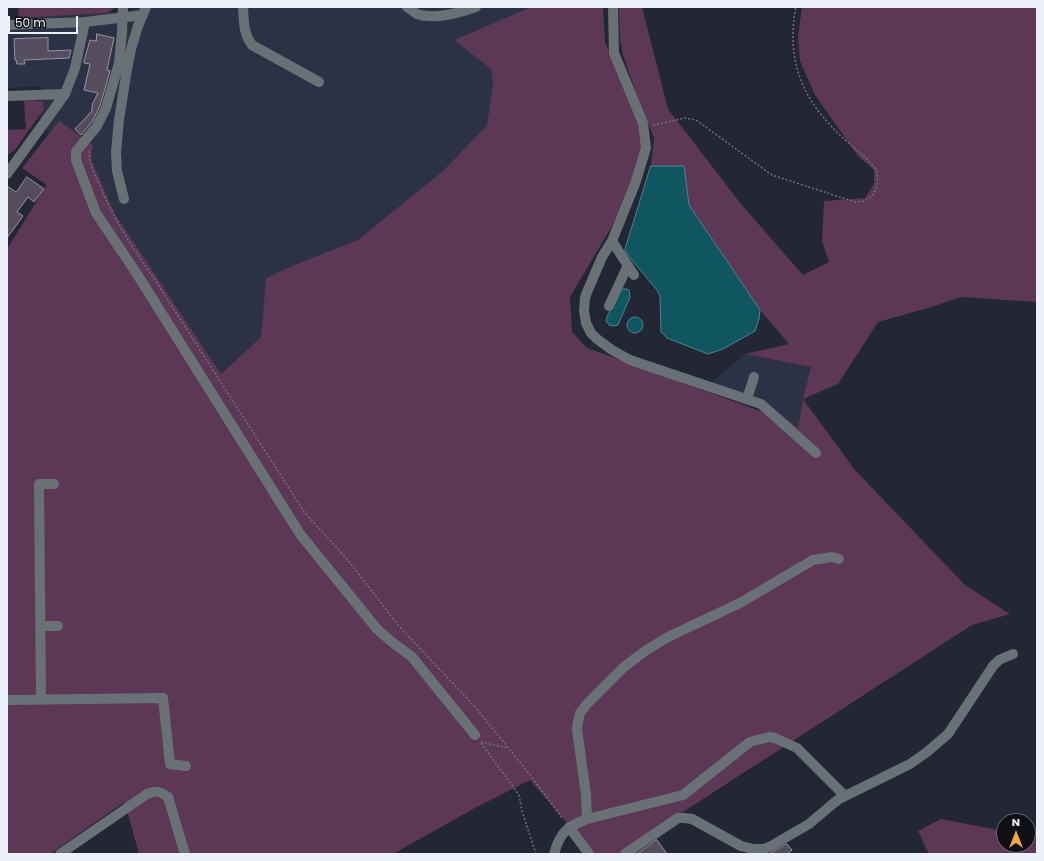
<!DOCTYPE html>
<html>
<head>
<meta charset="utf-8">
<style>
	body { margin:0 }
	#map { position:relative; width:1044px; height:861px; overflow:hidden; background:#232735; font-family:Poppins,sans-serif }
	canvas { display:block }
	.frame { position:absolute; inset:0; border:8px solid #ecf0f9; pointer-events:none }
	.north { position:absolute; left:996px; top:813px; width:40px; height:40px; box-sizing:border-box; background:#0e1016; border:1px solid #676a71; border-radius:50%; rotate:0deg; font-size:11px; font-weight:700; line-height:16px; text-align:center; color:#ecf0f9 }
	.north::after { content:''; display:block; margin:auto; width:14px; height:18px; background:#f7a149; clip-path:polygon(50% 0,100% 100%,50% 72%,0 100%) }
	.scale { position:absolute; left:8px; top:16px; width:70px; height:18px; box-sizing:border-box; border:2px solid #ecf0f9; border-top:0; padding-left:5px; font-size:12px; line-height:14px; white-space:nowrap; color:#ecf0f9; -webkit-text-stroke:3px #0e1016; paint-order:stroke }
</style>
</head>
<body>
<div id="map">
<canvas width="1044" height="861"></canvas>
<div class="frame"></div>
<div class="north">N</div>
<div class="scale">50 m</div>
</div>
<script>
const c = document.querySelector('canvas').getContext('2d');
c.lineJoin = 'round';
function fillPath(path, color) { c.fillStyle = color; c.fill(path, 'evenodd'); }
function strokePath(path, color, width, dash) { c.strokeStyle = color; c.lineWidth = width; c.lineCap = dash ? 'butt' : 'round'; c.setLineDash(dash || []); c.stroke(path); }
const built = new Path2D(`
	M135 7H531L455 40 491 69 493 82 487 125 443 171 358 241 294 265 266 278 261 337 221 374 115 214 91 159 393 854 169 770 50 854H7V249L63 159 39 115 44 109 41 86 8 88 7 32 19 18 108 13 129 11Z
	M745 354 811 367 803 398 798 428 766 402 711 383Z`);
const green = new Path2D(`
	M18 7H115L108 13 19 18Z
	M531 7H603L605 42 640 127 642 155 615 221 570 297 572 332 587 348 760 411 771 406 798 428 803 398 811 367 745 354 789 344 760 310 689 205 684 166H651L654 138 635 90 623 55 620 39 619 7H642L668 109 741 204 803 275 829 262 822 241 824 201 865 198 874 184V170L858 156 815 95 800 61 798 37 802 7H1037V302L961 297 928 308 878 322 838 384 803 399 855 470 965 585 1010 614 972 625 618 854H594L530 780 473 809 393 854H139L128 814 123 803 50 854H7V249L47 185 22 168 59 121 93 145 91 159 115 214 221 374 261 337 266 278 294 265 358 240 443 171 487 125 493 82 491 69 454 40Z
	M24 100 43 101 44 109 14 151 7 155V130L26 129Z
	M941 819 1004 831V845H1028V835L1037 837V854H929L918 831Z`);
const water = new Path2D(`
	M651 166H684L689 205 760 310 759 319 755 331 723 349 708 354 667 338 661 332 660 296 657 290 627 254 625 250Z
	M621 289H626L629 290 630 297 618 325 614 326 609 325 606 321 607 317Z
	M627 325a8 8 0 1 1 16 0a8 8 0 1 1-16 0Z`);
const building = new Path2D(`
	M97 34 114 38 107 70 110 71 100 106 92 122 81 135 75 129 93 110 91 109 93 106 92 105 98 93 84 90 90 64 84 63V61L90 40 96 41Z
	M48 38V51L71 50 69 58 24 60 25 64H17L16 60H15L14 39Z
	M27 177 44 189 34 202 28 197 17 212 23 216 7 238V186L16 192Z
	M657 840 667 854H637Z
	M787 844 792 850 788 854H769Z`);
const path = new Path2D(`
	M653 125 685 118 696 120 772 175 855 202C858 202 862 202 864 201 876 197 880 181 876 170 872 162 850 145 843 138 814 110 796 85 793 43 793 31 793 19 796 7
	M89 151C90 165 94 174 100 186 114 220 134 250 155 280L305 513 347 559 398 625 476 708 531 776 563 819
	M481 742 508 748
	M481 743 519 795 522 811 536 854`);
const minor = new Path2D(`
	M123 7 122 32 119 63 106 108 97 126 79 148 76 152V160L96 213 137 274 300 534 377 629 392 642 412 657 475 735
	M243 7C244 21 243 33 252 45L319 82
	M407 7C410 9 414 12 417 14 434 20 459 13 476 7
	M613 7 614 53 643 123 646 148 635 184 612 241 602 257 585 297 584 311 586 323 591 333 597 339 612 350 630 360 761 404 816 453
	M7 25 85 22 143 15
	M7 96 65 94
	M7 174 65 94 75 68 85 22
	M124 199 117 171 116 152 119 120 126 75 131 49 138 26 146 7
	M612 241 634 275
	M609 306 628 265
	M747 399 754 377
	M40 626H58
	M41 699 39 484H54
	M7 700 163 698 170 764 186 766
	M587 819 586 795 577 729 578 722 580 713 586 705 624 667 645 651 668 637 740 603 813 560 832 557 839 559
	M569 827 589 854
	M60 854 147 794C157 790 159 791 168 797L185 854
	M554 854C560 832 567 827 587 819L683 795 750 742 757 740 770 737 775 738 797 748 845 796
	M625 854 678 818H684L692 819 741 846 753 849H764L771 846 809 824 829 807 839 799 910 764 927 752 948 734 993 666 999 660 1013 654`);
fillPath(built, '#2c3245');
fillPath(green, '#5c3856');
fillPath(water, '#0f5661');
strokePath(water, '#51848f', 1);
fillPath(building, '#534d5d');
strokePath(building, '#9a93a5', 1);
strokePath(path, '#6d717d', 1.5, [2, 2]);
strokePath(minor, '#6a7176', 10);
</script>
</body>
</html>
